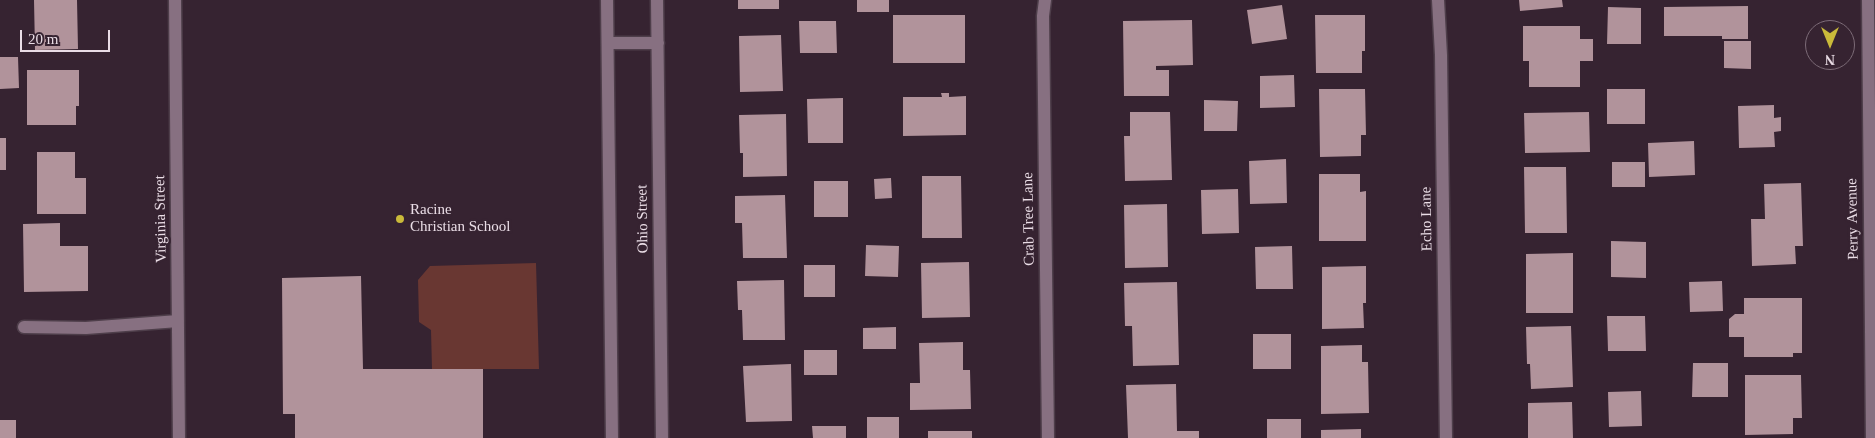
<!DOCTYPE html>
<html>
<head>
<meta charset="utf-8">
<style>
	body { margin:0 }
	#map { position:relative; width:1875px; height:438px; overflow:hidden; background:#362331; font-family:Georgia,serif }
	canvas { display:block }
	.north { position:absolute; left:1805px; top:20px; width:50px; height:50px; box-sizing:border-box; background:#362331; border:1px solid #7e6d79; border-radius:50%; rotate:180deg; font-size:14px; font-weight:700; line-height:20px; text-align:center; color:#eadde6 }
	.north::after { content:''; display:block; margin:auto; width:18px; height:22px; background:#caba3a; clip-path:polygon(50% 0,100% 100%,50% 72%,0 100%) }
	.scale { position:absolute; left:20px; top:30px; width:90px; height:22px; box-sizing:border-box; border:2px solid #eadde6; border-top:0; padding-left:6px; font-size:15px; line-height:18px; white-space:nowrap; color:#eadde6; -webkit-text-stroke:4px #362331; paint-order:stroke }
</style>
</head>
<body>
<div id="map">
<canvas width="1875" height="438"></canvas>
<div class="north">N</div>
<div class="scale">20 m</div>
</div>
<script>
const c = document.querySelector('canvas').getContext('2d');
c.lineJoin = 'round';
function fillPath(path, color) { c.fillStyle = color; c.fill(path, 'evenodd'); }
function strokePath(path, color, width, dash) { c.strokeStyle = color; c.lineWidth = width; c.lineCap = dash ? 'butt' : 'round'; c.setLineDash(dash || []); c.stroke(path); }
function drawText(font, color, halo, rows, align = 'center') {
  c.font = font + ' Georgia,serif'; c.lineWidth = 5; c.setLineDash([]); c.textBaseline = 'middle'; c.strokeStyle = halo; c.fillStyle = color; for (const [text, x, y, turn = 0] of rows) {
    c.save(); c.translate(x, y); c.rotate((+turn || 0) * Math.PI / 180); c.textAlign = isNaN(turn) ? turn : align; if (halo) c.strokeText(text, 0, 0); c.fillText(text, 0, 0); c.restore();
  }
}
const green = new Path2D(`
	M536 263 539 369H432L431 330 419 322 418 280 430 266Z`);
const building = new Path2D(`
	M34 0H77L78 49 35 50Z
	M738 0H779V9H738Z
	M857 0H889V12H857Z
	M1519 0H1562L1563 7 1520 11Z
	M1282 5 1287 39 1252 44 1247 10Z
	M1748 6V39H1722V36H1664V7Z
	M1608 7 1641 8V44H1607Z
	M893 15H965V63H893Z
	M1315 15H1365V51H1362V73H1316Z
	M1192 20 1193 65 1156 66V70H1169V96H1124L1123 21Z
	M799 21H836L837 53H800Z
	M1523 26H1580V39H1593V61H1580V87H1529V61H1523Z
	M781 35 783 91 740 92 739 36Z
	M1724 41H1751V69L1724 68Z
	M0 57H18L19 88 0 89Z
	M27 70H79V106H76V125H27Z
	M1294 75 1295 107 1260 108V76Z
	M1319 89H1365L1366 135H1361V156L1320 157Z
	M1607 89H1645V124H1607Z
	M941 93H949V97L966 96V135L903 136V97H942Z
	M843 98V143H808L807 99Z
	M1204 100 1238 101 1237 131H1204Z
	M1774 105V118L1781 117V131L1774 132 1775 147 1739 148 1738 106Z
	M1130 112H1170L1172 180 1125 181 1124 136H1130Z
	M1589 112 1590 152 1525 153 1524 113Z
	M786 114 787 176 743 177V153H740L739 115Z
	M0 138H6V170H0Z
	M1694 141 1695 175 1649 177 1648 143Z
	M37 152H75V178H86V214H37Z
	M1286 159 1287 203 1250 204 1249 161Z
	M1612 162H1645V187H1612Z
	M1524 167H1566L1567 233H1525Z
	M1319 174H1360V192L1366 191V241H1319Z
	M922 176H961L962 238H922Z
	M891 178 892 198 875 199 874 179Z
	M814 181H848V217H814Z
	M1801 183 1803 246H1795L1796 264 1752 266 1751 219H1765L1764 184Z
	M1238 189 1239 233 1202 234 1201 190Z
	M785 195 787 258H743L742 223H735V196Z
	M1167 204 1168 267 1125 268 1124 205Z
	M60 223V246H88V291L24 292 23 224Z
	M1611 241 1646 242V278L1611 277Z
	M866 245 899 246 898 277 865 276Z
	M1292 246 1293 289H1256L1255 247Z
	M1573 253V313H1526V254Z
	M969 262 970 317 922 318 921 263Z
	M804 265H835V297H804Z
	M1366 266V303H1363L1364 328 1322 329V267Z
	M361 276 363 369H483V438H295V414H283L282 278Z
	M784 280 785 340H743L742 310H738L737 281Z
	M1722 281 1723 311 1690 312 1689 282Z
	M1177 282 1179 365 1133 366 1132 326H1125L1124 283Z
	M1744 298H1802V353H1793V357H1744V337H1729V319L1735 314H1744Z
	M1607 316H1645L1646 351H1608Z
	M1571 326 1573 387 1531 389 1530 364H1527L1526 327Z
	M896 327V349H863V328Z
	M1253 334H1291V369H1253Z
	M963 342V370H970L971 409 910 410V383H920L919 343Z
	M1362 345V362H1368L1369 413 1321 414V346Z
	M804 350H837V375H804Z
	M1693 363H1728V397H1692Z
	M791 364 792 421 746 422 743 366Z
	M1745 375H1801L1802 418H1793V434L1745 435Z
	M1176 384 1177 431H1199V438H1128L1126 385Z
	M1641 391 1642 426 1609 427 1608 392Z
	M1572 402 1573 438H1528V403Z
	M867 417H899V438H867Z
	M1267 419H1301V438H1267Z
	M0 420H16V438H0Z
	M812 426H846V438H813Z
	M1361 429V438H1321V430Z
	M928 431H972V438H928Z`);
const minor = new Path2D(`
	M175 0 179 438
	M607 0 612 438
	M657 0 662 438
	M1045 0 1043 16 1048 438
	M1438 0 1441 55 1446 438
	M1868 0 1872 438
	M608 43H658
	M24 327 86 328 178 321`);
const markers = [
	[400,219,5,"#caba3a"]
];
const poiNames = [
	["Racine",410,210],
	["Christian School",410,227]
];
const streetNames = [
	["Virginia Street",161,219,-91],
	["Ohio Street",643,219,-91],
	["Crab Tree Lane",1029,219,-91],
	["Echo Lane",1427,219,-91],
	["Perry Avenue",1853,219,-91]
];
fillPath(green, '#693732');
fillPath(building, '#b1939b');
strokePath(minor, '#4e3e4a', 15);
strokePath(minor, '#877081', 12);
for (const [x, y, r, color] of markers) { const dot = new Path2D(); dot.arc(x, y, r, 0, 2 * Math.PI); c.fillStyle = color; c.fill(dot); strokePath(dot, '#362331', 2); }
drawText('15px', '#eadde6', '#362331', poiNames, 'left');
drawText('15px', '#eadde6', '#362331', streetNames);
</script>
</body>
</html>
